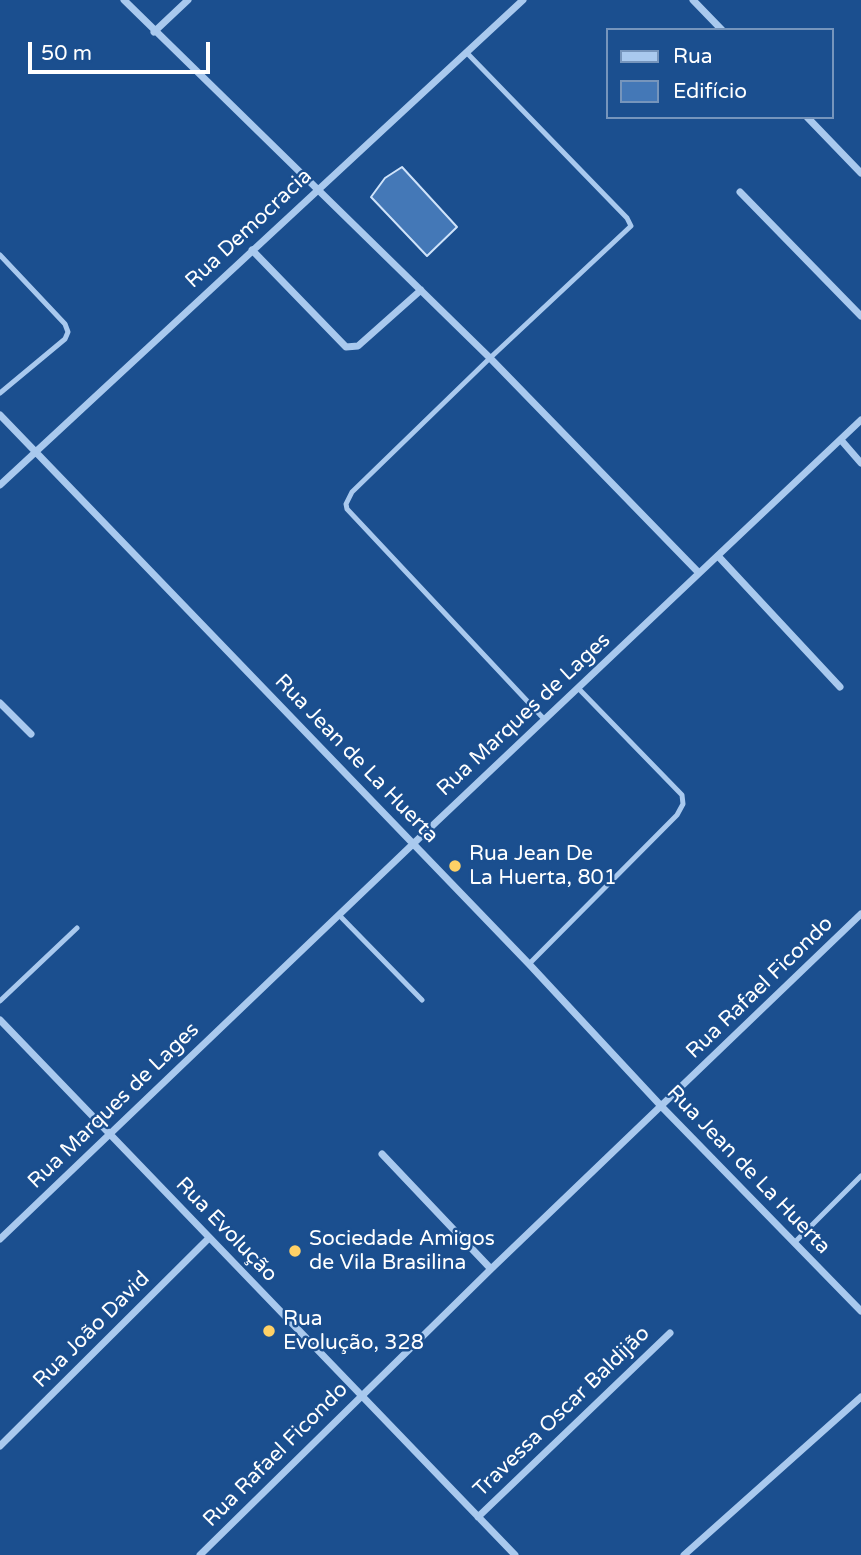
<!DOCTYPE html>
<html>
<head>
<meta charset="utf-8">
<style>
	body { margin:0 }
	#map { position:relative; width:861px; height:1555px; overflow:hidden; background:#1b4f8f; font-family:"Varela Round",sans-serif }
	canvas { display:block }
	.legend { position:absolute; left:606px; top:28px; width:228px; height:91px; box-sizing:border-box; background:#1b4f8f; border:2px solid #7695bc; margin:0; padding:9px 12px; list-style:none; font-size:21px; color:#fff }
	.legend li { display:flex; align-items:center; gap:14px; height:35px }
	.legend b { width:35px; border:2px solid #7695bc }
	.scale { position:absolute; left:28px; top:42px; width:182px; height:32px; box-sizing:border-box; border:4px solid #fff; border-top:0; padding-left:9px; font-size:21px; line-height:24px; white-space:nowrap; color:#fff; -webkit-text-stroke:5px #1b4f8f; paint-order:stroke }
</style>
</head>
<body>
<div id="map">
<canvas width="861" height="1555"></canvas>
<ul class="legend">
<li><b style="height:9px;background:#a9c9ee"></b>Rua</li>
<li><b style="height:19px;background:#4478b7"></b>Edifício</li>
</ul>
<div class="scale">50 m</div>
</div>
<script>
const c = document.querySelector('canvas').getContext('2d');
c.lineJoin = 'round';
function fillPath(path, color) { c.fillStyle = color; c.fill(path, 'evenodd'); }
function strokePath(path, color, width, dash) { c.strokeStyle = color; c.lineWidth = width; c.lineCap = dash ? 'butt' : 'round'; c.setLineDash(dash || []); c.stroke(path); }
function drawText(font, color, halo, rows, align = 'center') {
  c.font = font + ' "Varela Round",sans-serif'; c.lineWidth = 5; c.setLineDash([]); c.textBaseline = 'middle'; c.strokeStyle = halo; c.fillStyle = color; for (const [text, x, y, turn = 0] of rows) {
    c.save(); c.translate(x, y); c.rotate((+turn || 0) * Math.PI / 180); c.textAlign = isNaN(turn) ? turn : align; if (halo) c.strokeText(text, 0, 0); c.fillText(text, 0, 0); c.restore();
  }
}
const building = new Path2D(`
	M402 167 457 227 427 256 371 197 385 178Z`);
const lane = new Path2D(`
	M467 53 627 218 631 226 490 358 352 492 346 504 347 509 544 719
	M0 255 65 324 68 332 65 339 0 393
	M339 915 422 1000
	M529 964 677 815 683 804 682 795 578 688
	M0 1001 77 928
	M794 1243 861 1176`);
const street = new Path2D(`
	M124 0 490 358 699 573
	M693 0 722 30
	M154 32 188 0
	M807 117 861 173
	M740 192 861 316
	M252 250 346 347 358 346 421 290
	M0 415 529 964 662 1107 861 1311
	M841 440 861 463
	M0 485 523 0
	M718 556 840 687
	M0 703 31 734
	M0 1020 515 1555
	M382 1154 491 1269
	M0 1239 413 844 861 420
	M0 1446 209 1238
	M478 1517 670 1333
	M200 1555 491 1269 861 914
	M684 1555 861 1397`);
const markers = [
	[455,866,7,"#ffd166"],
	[295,1251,7,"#ffd166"],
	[269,1331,7,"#ffd166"]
];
const streetNames = [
	["Rua Democracia",249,229,-43],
	["Rua Marques de Lages",524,715,-43],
	["Rua Jean de La Huerta",356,759,46],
	["Rua Rafael Ficondo",760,988,-44],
	["Rua Marques de Lages",114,1106,-44],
	["Rua Jean de La Huerta",748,1170,46],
	["Rua Evolução",226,1230,46],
	["Rua João David",92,1330,-45],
	["Travessa Oscar Baldijão",562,1412,-44],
	["Rua Rafael Ficondo",276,1455,-45]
];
const poiNames = [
	["Rua Jean De",469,854],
	["La Huerta, 801",469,878],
	["Sociedade Amigos",309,1239],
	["de Vila Brasilina",309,1263],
	["Rua",283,1319],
	["Evolução, 328",283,1343]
];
fillPath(building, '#4478b7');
strokePath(building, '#cfe3fa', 2);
strokePath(lane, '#a9c9ee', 5);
strokePath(street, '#a9c9ee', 7);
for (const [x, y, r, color] of markers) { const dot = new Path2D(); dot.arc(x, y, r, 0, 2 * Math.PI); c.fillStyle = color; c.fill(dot); strokePath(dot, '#1b4f8f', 2.5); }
drawText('21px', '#fff', '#1b4f8f', streetNames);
drawText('21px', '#fff', '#1b4f8f', poiNames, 'left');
</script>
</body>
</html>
